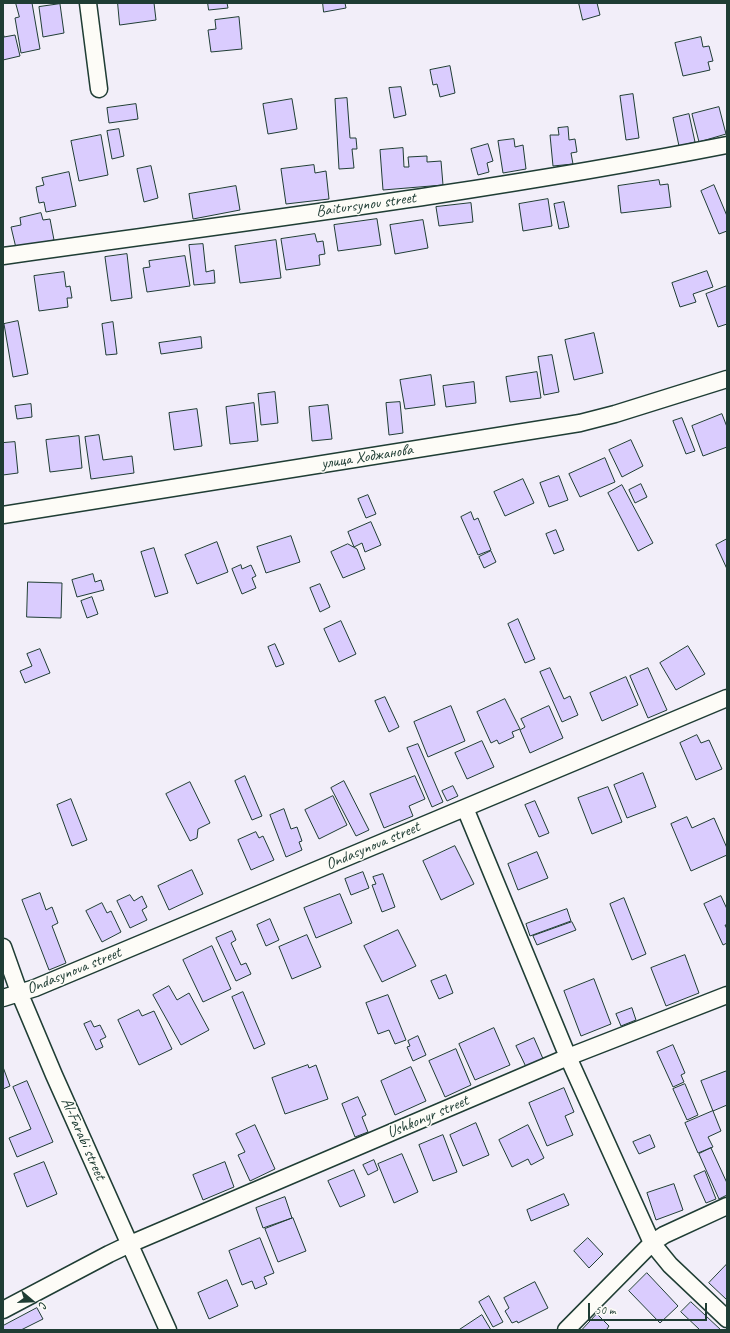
<!DOCTYPE html>
<html>
<head>
<meta charset="utf-8">
<style>
	body { margin:0 }
	#map { position:relative; width:730px; height:1333px; overflow:hidden; background:#f2eef9; font-family:Caveat,sans-serif }
	canvas { display:block }
	.frame { position:absolute; inset:0; border:4px solid #1f3d34; pointer-events:none }
	.north { position:absolute; left:12px; top:1281px; width:40px; height:40px; -webkit-text-stroke:3px #fdfcf7; paint-order:stroke; rotate:109deg; font-size:11px; font-weight:700; line-height:16px; text-align:center; color:#1f3d34 }
	.north::after { content:''; display:block; margin:auto; width:14px; height:18px; background:#1f3d34; clip-path:polygon(50% 0,100% 100%,50% 72%,0 100%) }
	.scale { position:absolute; left:588px; top:1303px; width:119px; height:18px; box-sizing:border-box; border:2px solid #1f3d34; border-top:0; padding-left:5px; font-size:12px; line-height:14px; white-space:nowrap; color:#1f3d34; -webkit-text-stroke:3px #fdfcf7; paint-order:stroke }
</style>
</head>
<body>
<div id="map">
<canvas width="730" height="1333"></canvas>
<div class="frame"></div>
<div class="north">С</div>
<div class="scale">50 m</div>
</div>
<script>
const c = document.querySelector('canvas').getContext('2d');
c.lineJoin = 'round';
function fillPath(path, color) { c.fillStyle = color; c.fill(path, 'evenodd'); }
function strokePath(path, color, width, dash) { c.strokeStyle = color; c.lineWidth = width; c.lineCap = dash ? 'butt' : 'round'; c.setLineDash(dash || []); c.stroke(path); }
function drawText(font, color, halo, rows, align = 'center') {
  c.font = font + ' Caveat,sans-serif'; c.lineWidth = 3; c.setLineDash([]); c.textBaseline = 'middle'; c.strokeStyle = halo; c.fillStyle = color; for (const [text, x, y, turn = 0] of rows) {
    c.save(); c.translate(x, y); c.rotate((+turn || 0) * Math.PI / 180); c.textAlign = isNaN(turn) ? turn : align; if (halo) c.strokeText(text, 0, 0); c.fillText(text, 0, 0); c.restore();
  }
}
const building = new Path2D(`
	M16 3H32L40 49 21 53 15 18 19 17Z
	M118 3H154L156 20 120 25Z
	M208 3H227L228 8 209 10Z
	M323 3H345L346 8 324 12Z
	M579 3H597L600 15 583 20Z
	M60 4 64 33 43 37 39 7Z
	M239 17 242 49 211 52 208 30 216 29 215 20Z
	M3 32 4 37 15 35 20 56 3 60Z
	M701 37 703 47 709 46 713 61 708 62 710 70 683 76 675 43Z
	M450 66 455 93 440 97 437 84 433 85 430 70Z
	M401 87 406 115 394 118 389 88Z
	M633 94 639 138 626 140 620 96Z
	M347 98 350 138H356L357 149H352L354 168 339 169 335 99Z
	M292 99 297 129 268 134 263 104Z
	M136 104 138 119 109 123 107 108Z
	M719 107 726 134 699 142 692 114Z
	M689 114 695 142 679 146 673 118Z
	M568 127 569 140 575 139 577 152 571 153 573 164 553 166 550 135H559L558 128Z
	M119 129 124 156 112 159 107 131Z
	M101 135 108 175 79 181 71 141Z
	M514 139 515 147 523 145 526 169 503 173 498 141Z
	M488 144 493 161 487 163 489 172 478 175 471 149Z
	M403 148 404 167H409L408 157 427 156V162L441 161 443 185 383 190 380 150Z
	M314 165 315 173 326 171 329 199 286 204 281 169Z
	M151 166 158 198 144 202 137 169Z
	M69 172 76 206 46 212 44 202 39 203 36 187 44 185 42 178Z
	M659 180 660 185 668 184 671 207 621 213 618 186Z
	M714 185 727 216V231L719 234 701 191Z
	M236 186 240 210 193 219 189 194Z
	M548 199 552 226 523 231 519 204Z
	M564 202 569 227 559 229 554 204Z
	M471 203 473 222 439 226 436 207Z
	M41 213 43 220 50 219 54 240 16 248 11 227 21 225 20 218Z
	M377 219 381 245 338 251 334 225Z
	M423 220 428 248 395 254 390 225Z
	M315 234 317 242 323 241 325 254 319 255 320 265 286 270 281 239Z
	M276 240 281 278 240 283 235 246Z
	M203 244 206 272 214 270 215 283 194 285 189 245Z
	M127 254 132 298 111 301 105 257Z
	M185 256 190 286 147 292 143 268 150 267 149 261Z
	M707 271 713 287 693 294 696 302 680 307 672 283Z
	M64 272 66 287 70 286 72 298H67L68 307 39 311 34 276Z
	M727 286V324L718 327 706 294Z
	M18 321 28 374 13 377 4 324Z
	M113 322 117 354 106 355 102 324Z
	M594 333 603 373 574 380 565 340Z
	M201 337 202 348 161 354 159 343Z
	M552 355 559 392 544 395 538 357Z
	M537 372 541 398 510 402 506 377Z
	M431 375 435 405 405 409 400 380Z
	M474 382 476 403 446 407 443 386Z
	M275 392 278 423 261 425 258 394Z
	M400 402 403 433 389 435 386 403Z
	M254 403 258 441 230 444 226 407Z
	M31 404 32 417 17 419 15 406Z
	M328 405 332 439 312 441 309 407Z
	M197 409 202 446 174 450 169 413Z
	M722 414 727 427V447L703 456 692 426Z
	M682 418 695 451 686 454 673 421Z
	M99 435 103 460 132 456 134 473 91 479 85 437Z
	M79 436 82 468 50 472 46 440Z
	M631 440 643 466 622 477 609 450Z
	M15 442 18 473 3 475V443Z
	M605 458 615 482 580 497 569 474Z
	M559 476 568 500 549 507 540 483Z
	M523 479 534 503 505 516 494 492Z
	M641 484 647 497 635 503 629 490Z
	M622 485 653 543 638 551 608 493Z
	M368 495 376 514 366 518 358 499Z
	M471 512 474 520 478 518 491 550 478 555 461 517Z
	M371 522 381 545 365 552 362 543 354 547 348 532Z
	M556 530 564 550 554 554 546 534Z
	M291 536 300 562 266 573 257 547Z
	M727 539V569L716 545Z
	M217 542 228 572 197 584 185 555Z
	M348 544 357 549 365 569 343 578 331 552Z
	M154 548 168 593 155 597 141 552Z
	M491 551 496 562 484 568 479 557Z
	M241 565 242 569 251 565 256 576 252 578 256 588 242 594 232 569Z
	M93 574 95 582 101 580 104 590 77 597 72 580Z
	M28 582 62 583 61 618 27 617Z
	M320 584 330 607 320 612 310 588Z
	M92 597 98 614 87 618 81 601Z
	M518 619 535 659 525 663 508 624Z
	M341 621 356 654 339 662 324 629Z
	M275 644 284 664 276 667 268 647Z
	M688 646 705 674 676 690 660 663Z
	M40 649 50 673 25 683 20 671 32 666 27 654Z
	M550 668 564 699 570 696 578 715 562 722 540 672Z
	M648 668 667 710 648 718 630 676Z
	M626 677 638 705 602 721 590 693Z
	M385 697 399 727 389 732 375 701Z
	M505 699 520 729 512 732 514 737 499 744 497 740 491 743 477 712Z
	M451 706 465 741 428 757 414 722Z
	M549 706 563 738 530 753 520 730 525 727 521 719Z
	M697 735 701 743 709 740 722 769 696 780 680 743Z
	M482 741 494 767 467 779 455 753Z
	M418 744 443 802 432 807 407 748Z
	M643 773 656 807 627 818 614 785Z
	M245 776 262 816 252 820 235 781Z
	M415 776 425 799 409 806 413 816 384 828 370 794Z
	M344 781 369 830 356 836 331 788Z
	M190 782 210 823 198 829 197 838 190 841 166 794Z
	M453 786 458 796 447 801 442 791Z
	M608 787 622 822 592 834 578 798Z
	M333 796 347 825 319 839 305 810Z
	M71 799 87 840 72 846 57 805Z
	M535 801 549 833 539 837 525 805Z
	M284 809 291 829 297 827 302 841 299 842 302 850 286 857 270 815Z
	M687 817 692 828 714 818 727 848V855L691 871 671 824Z
	M256 832 259 838 263 836 274 860 251 870 238 840Z
	M455 846 474 884 441 900 423 861Z
	M537 852 548 878 518 890 508 864Z
	M192 870 203 894 169 910 158 886Z
	M363 872 369 888 351 895 345 879Z
	M383 874 395 907 382 912 372 885 376 884 373 877Z
	M40 893 46 910 52 907 58 923 52 926 66 963 49 970 22 900Z
	M340 894 352 923 316 938 304 908Z
	M130 895 134 901 142 896 147 907 142 910 147 920 130 928 117 901Z
	M721 896 727 909V925H725L727 929V943L723 945 704 904Z
	M624 898 646 954 632 960 610 904Z
	M102 903 107 913 111 911 121 932 102 942 86 911Z
	M567 909 571 921 530 936 526 924Z
	M270 919 279 940 266 946 257 925Z
	M572 922 576 930 537 945 533 936Z
	M398 930 416 966 382 982 364 946Z
	M232 931 236 940 231 943 241 965 246 963 251 974 236 981 216 938Z
	M307 935 321 967 292 979 279 947Z
	M212 946 231 989 203 1002 183 960Z
	M685 955 699 993 666 1006 651 968Z
	M446 975 453 993 439 999 431 981Z
	M594 979 611 1024 581 1036 564 991Z
	M169 986 177 1000 189 993 209 1030 181 1045 153 995Z
	M243 992 265 1044 254 1049 232 997Z
	M388 995 406 1040 395 1044 389 1030 378 1034 366 1003Z
	M632 1008 636 1020 621 1026 616 1014Z
	M139 1010 142 1016 154 1011 172 1049 139 1065 118 1020Z
	M91 1021 94 1027 100 1025 106 1037 100 1040 103 1047 96 1050 84 1024Z
	M494 1028 510 1065 475 1080 459 1044Z
	M418 1036 426 1055 413 1061 407 1047 410 1046 408 1041Z
	M534 1038 544 1061 527 1069 516 1046Z
	M673 1045 685 1073 681 1075 684 1082 673 1087 657 1052Z
	M456 1049 471 1085 445 1097 429 1061Z
	M308 1065 309 1068 316 1065 328 1099 285 1114 272 1078Z
	M3 1067 10 1086 3 1089Z
	M411 1067 426 1101 395 1115 381 1081Z
	M727 1071V1105L713 1111 701 1081Z
	M27 1081 53 1142 17 1157 9 1138 31 1129 13 1087Z
	M685 1084 698 1115 687 1120 673 1089Z
	M564 1088 574 1112 565 1116 573 1135 547 1146 529 1103Z
	M358 1097 366 1115 362 1117 368 1132 355 1137 342 1104Z
	M713 1111 721 1131 708 1137 713 1147 698 1153 685 1123Z
	M476 1123 489 1155 463 1166 450 1135Z
	M255 1125 275 1169 250 1181 238 1155 245 1152 236 1134Z
	M528 1125 544 1158 531 1165 528 1159 512 1167 499 1140Z
	M443 1135 457 1172 433 1181 419 1145Z
	M650 1135 655 1147 639 1154 633 1142Z
	M711 1148 727 1183V1195L719 1199 699 1154Z
	M402 1154 418 1192 394 1203 378 1164Z
	M374 1160 378 1170 368 1175 363 1165Z
	M44 1162 57 1194 27 1207 14 1174Z
	M225 1162 234 1187 203 1200 193 1175Z
	M354 1170 365 1196 340 1207 328 1181Z
	M705 1171 716 1199 706 1203 694 1176Z
	M674 1184 683 1210 656 1220 647 1193Z
	M564 1194 569 1205 531 1221 527 1210Z
	M285 1197 292 1218 263 1228 256 1208Z
	M293 1218 306 1251 278 1262 265 1229Z
	M260 1238 274 1273 264 1277 267 1284 255 1289 252 1281 242 1285 229 1251Z
	M588 1238 603 1254 589 1268 574 1251Z
	M727 1264V1300L709 1283Z
	M647 1273 678 1306 660 1323 629 1291Z
	M227 1280 238 1306 209 1319 198 1293Z
	M535 1282 548 1308 518 1323 517 1321 512 1323 505 1311 509 1308 504 1298Z
	M489 1296 503 1322 493 1327 479 1302Z
	M691 1302 721 1330H700L681 1312Z
	M37 1308 43 1319 21 1330H3V1326Z
	M597 1314 609 1326 607 1329 608 1330H582Z
	M482 1315 491 1330H459Z`);
const minor = new Path2D(`
	M88 3 99 89
	M3 256C245 222 487 192 727 145
	M3 515 580 423 615 414 727 379
	M465 808 568 1057 652 1243 670 1265 727 1319
	M3 947 19 992 54 1075 168 1330
	M3 998 35 988 727 698
	M3 1310 109 1254 130 1244 568 1057 727 995
	M566 1330 652 1243 664 1235 727 1206`);
const streetNames = [
	["Baitursynov street",366,205,-8],
	["улица Ходжанова",367,457,-9],
	["Ondasynova street",373,846,-23],
	["Ondasynova street",74,971,-22],
	["Ushkonyr street",428,1117,-23],
	["Al-Farabi street",83,1139,66]
];
fillPath(building, '#daccfe');
strokePath(building, '#1f3d34', 1);
strokePath(minor, '#1f3d34', 19);
strokePath(minor, '#fdfcf7', 16);
drawText('16px', '#1f3d34', '#fdfcf7', streetNames);
</script>
</body>
</html>
